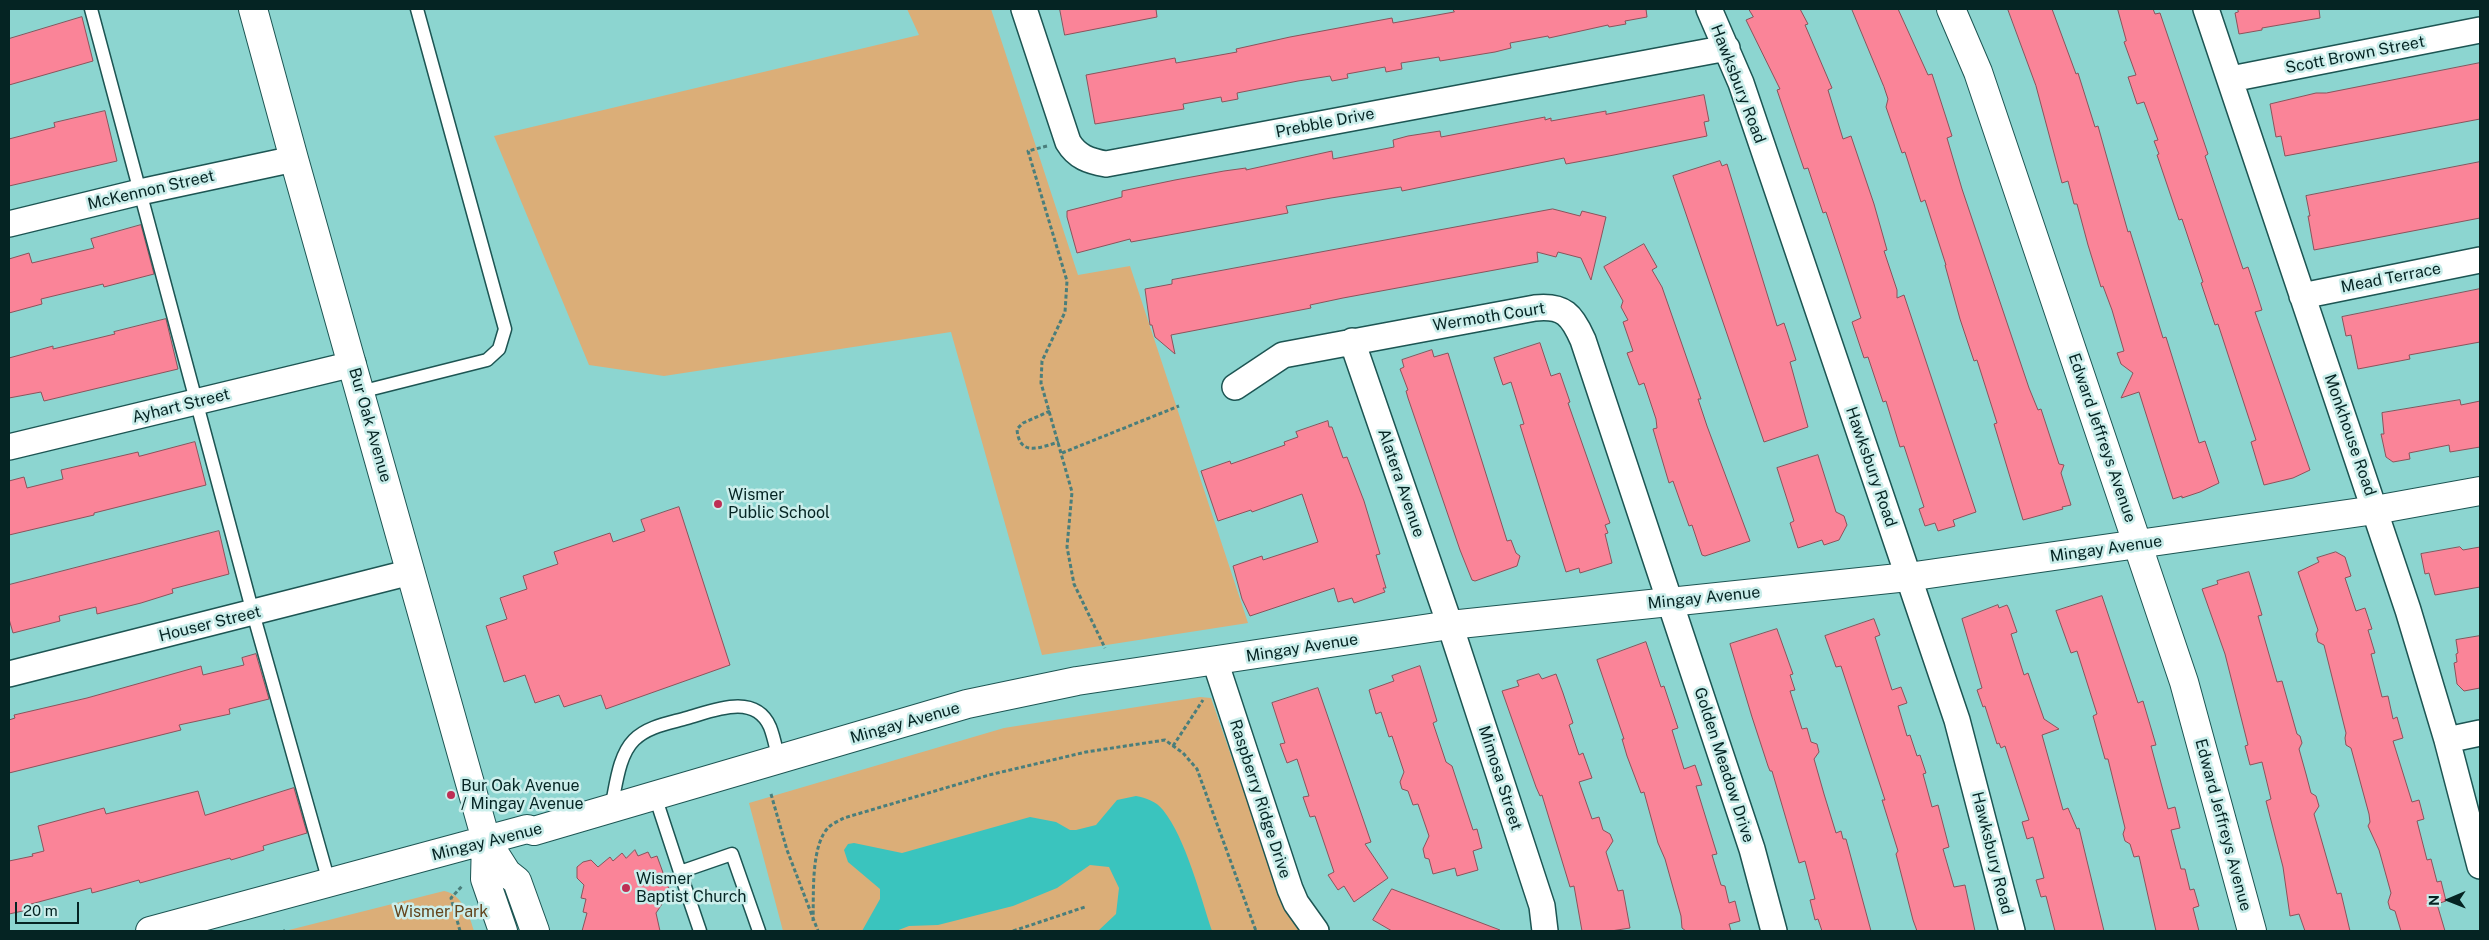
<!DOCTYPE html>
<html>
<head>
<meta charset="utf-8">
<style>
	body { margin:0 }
	#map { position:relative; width:2489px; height:940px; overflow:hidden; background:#8cd5d0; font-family:"Public Sans",sans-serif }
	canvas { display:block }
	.frame { position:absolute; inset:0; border:10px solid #052423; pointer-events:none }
	.north { position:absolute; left:2424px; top:875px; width:50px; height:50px; -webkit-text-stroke:4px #cbeeeb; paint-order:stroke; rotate:269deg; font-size:14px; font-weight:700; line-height:20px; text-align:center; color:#052423 }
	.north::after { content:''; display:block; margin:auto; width:18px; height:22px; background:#052423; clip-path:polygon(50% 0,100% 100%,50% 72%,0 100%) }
	.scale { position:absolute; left:15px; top:902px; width:64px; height:22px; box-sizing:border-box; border:2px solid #052423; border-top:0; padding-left:6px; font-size:15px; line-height:18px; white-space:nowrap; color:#052423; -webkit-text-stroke:4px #cbeeeb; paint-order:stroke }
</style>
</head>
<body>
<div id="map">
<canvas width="2489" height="940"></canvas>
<div class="frame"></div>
<div class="north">N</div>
<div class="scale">20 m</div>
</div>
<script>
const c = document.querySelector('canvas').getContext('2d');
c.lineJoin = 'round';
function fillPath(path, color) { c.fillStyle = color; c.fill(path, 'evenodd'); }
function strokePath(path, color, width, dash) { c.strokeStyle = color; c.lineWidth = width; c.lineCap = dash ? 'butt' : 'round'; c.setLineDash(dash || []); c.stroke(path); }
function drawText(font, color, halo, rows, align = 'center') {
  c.font = font + ' "Public Sans",sans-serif'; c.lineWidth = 5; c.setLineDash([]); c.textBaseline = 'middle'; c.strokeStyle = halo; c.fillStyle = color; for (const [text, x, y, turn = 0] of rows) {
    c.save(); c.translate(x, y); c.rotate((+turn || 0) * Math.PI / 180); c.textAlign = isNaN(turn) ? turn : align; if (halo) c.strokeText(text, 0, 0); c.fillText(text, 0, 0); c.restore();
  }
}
const green = new Path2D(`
	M907 9H991L1078 275 1130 266 1248 623 1042 655 951 332 664 376 589 365 494 136 919 35Z
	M1200 697 1211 698 1283 904 1299 931H783L749 803 1004 728Z
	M444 891C462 894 470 917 474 931H285Z`);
const water = new Path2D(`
	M1136 796C1146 798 1156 801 1163 810 1186 839 1200 895 1212 931H1098L1116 914 1119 888 1109 867 1090 865 1057 888 1013 906 938 925 909 926 896 931H862L880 899V889L848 862 844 850 848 844 854 843 902 853 1030 817 1056 822 1070 830H1076L1096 825 1117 800Z`);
const building = new Path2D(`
	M1060 9H1156L1157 17 1065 35Z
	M1453 9H1646L1647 17 1625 21 1626 24 1609 27 1608 25 1549 38 1548 36 1510 43 1511 48 1495 52 1440 61 1439 57 1401 63 1402 69 1386 72 1385 67 1347 74 1348 78 1332 81 1330 76 1298 81 1237 93 1238 99 1222 102 1221 97 1183 104 1184 109 1095 124 1086 75 1175 58 1176 63 1237 52 1236 49 1290 37 1392 18 1393 23 1454 12Z
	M1749 9H1800L1808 24 1805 25 1832 88 1828 90 1843 139 1851 136 1874 204 1887 250 1884 251 1897 290V298L1904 295 1976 512 1953 520 1955 526 1938 531 1935 523 1925 526 1919 509 1924 507 1904 446 1900 447 1886 401 1883 402 1868 357 1864 358 1852 322 1861 318 1841 257 1826 212 1823 213 1808 168 1804 169 1777 90 1780 89 1746 20 1753 17Z
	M1852 9H1898L1928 75 1932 74 1952 136 1947 138 1962 189 2029 388 2038 410 2041 409 2059 464 2064 465 2061 473 2071 505 2062 507 2063 509 2023 520 1994 424 1997 423 1977 360 1974 361 1960 319 1945 265H1946L1925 200 1921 202 1905 152 1902 153 1886 107 1888 99 1884 87Z
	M2008 9H2052L2076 74 2078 73 2095 127 2098 126 2128 232 2130 231 2163 338 2166 337 2199 443 2205 441 2219 483 2200 492 2182 498V496L2173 499 2139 392 2121 398 2133 373 2121 364 2117 353 2124 351 2112 310 2103 286 2101 287 2088 245 2077 204H2074L2068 181 2062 183 2036 86Z
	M2118 9H2153L2155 14 2160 13 2208 154 2205 156 2213 180 2243 269 2248 267 2256 291 2262 310 2255 312 2310 470 2293 478 2264 485 2251 442 2256 440 2218 324 2215 325 2201 283 2203 282 2182 219 2179 220 2157 155 2159 154 2154 141 2158 140 2144 102 2137 104 2128 77 2136 75 2124 42 2126 41Z
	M2238 9H2319L2320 18 2262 28V30L2239 34 2235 13 2238 12Z
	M82 17 93 61 9 85V39Z
	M2480 63V119L2285 156 2281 136 2276 137 2270 104 2316 93H2326Z
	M1704 95 1709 121 1704 122 1707 136 1614 155 1566 164 1564 158 1402 191 1401 187 1331 198 1286 206 1288 213 1131 242 1130 239 1077 253 1067 217V211L1122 197V191L1175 180 1224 171 1246 168V170L1332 151 1333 159 1394 147 1393 140 1408 136 1440 131 1441 137 1545 117V120L1551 118V121L1606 111V114Z
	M105 111 117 161 9 186V139L55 127 54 123Z
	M1720 161 1722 166 1727 164 1777 326 1784 323 1787 332 1796 360 1790 362 1808 427 1764 442 1673 176Z
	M2480 162V218L2314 250 2308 216H2310L2306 196Z
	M1553 209 1580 216 1582 211 1606 217 1591 280 1581 258 1558 252 1556 257 1537 252 1538 262 1343 298 1310 305 1311 308 1171 335 1175 354 1155 337 1152 325H1150L1145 289 1172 284V280Z
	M141 225 154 274 104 287 103 284 41 299 42 304 9 313V259L29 253 32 263 94 248 91 239Z
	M1644 244 1657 267 1652 270 1662 287 1701 399H1698L1707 426 1750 541 1705 556 1702 555 1692 525 1689 526 1673 481 1669 483 1653 429 1657 428 1656 419 1644 383 1639 385 1627 353 1633 351 1623 322 1628 320 1621 307 1623 301 1604 267Z
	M2480 289V342L2409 355 2410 359 2358 369 2351 335 2346 336 2342 317Z
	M166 319 178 369 44 401 41 392 9 398V358L53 346V349L115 334 114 332Z
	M1540 343 1551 376 1560 373 1570 402 1568 403 1610 523 1605 525 1608 533 1605 534 1612 563 1580 573 1579 568 1566 572 1520 425 1524 424 1511 382 1503 385 1494 358Z
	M1432 350 1434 357 1448 353 1507 541 1511 540 1516 553 1520 556 1517 566 1475 581 1472 580 1460 550 1408 398 1406 391 1408 390 1400 369 1404 367 1402 360Z
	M2460 400 2461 405 2480 401V447L2450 452 2449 445 2409 453 2410 459 2393 462 2386 457 2381 434H2384L2382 413Z
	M1328 421 1329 427H1332L1343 458 1347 457 1364 501 1380 554 1376 555 1386 588H1383L1385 592 1354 603 1352 598 1338 602 1334 588 1250 616 1242 599 1233 566 1262 556 1263 560 1318 542 1302 494 1252 512 1251 510 1218 521 1201 471 1230 461 1231 464 1285 445 1284 442 1298 437 1296 432Z
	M195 442 206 485 94 513V515L9 535V481L24 477 27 488 63 479 61 470 138 452 139 456Z
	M1818 455 1836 512 1844 516 1847 525 1839 540 1824 545 1822 540 1798 548 1790 523 1794 521 1777 468Z
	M679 507 730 665 606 709 601 695 564 707 559 695 535 703 525 675 504 682 486 626 507 619 500 598 527 589 523 576 558 564 554 552 610 533 613 542 645 531 641 520Z
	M219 531 229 574 172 589 173 593 141 603 97 614 96 607 59 616 60 621 13 633 9 619V585Z
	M2460 547 2463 550 2480 547V587L2435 595 2429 573 2425 574 2421 554Z
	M2336 552 2345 557 2351 576 2345 578 2356 611 2365 608 2372 629 2368 630 2375 653 2371 654 2382 697 2388 696 2393 719 2397 717 2403 738 2393 741 2412 802 2419 800 2424 819 2417 821 2427 860 2431 859 2437 882 2441 881 2446 901 2437 904 2445 931H2401L2395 911 2390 909 2388 902 2391 893 2379 850 2368 826 2370 822 2369 814 2351 748 2346 745 2345 738 2346 733 2324 645 2318 642 2316 634 2318 630 2298 572 2319 562 2317 558Z
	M2249 572 2262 615 2258 616 2277 682 2282 681 2297 734 2300 736 2302 743 2299 749 2306 774 2311 793 2316 796 2319 806 2314 814 2337 894 2341 893 2350 931H2305L2299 914 2290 916 2283 867 2266 801 2271 799 2262 762 2250 765 2245 746 2248 745 2225 654 2202 589 2218 584 2217 581Z
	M2102 596 2138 703 2143 701 2156 745 2151 746 2168 809 2175 807 2180 828 2171 830 2181 869H2185L2190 890 2194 889 2199 906 2193 908 2199 931H2156L2139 856 2134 857 2130 844 2125 841 2123 834 2125 828 2108 759H2105L2093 716 2097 714 2077 651 2071 653 2056 611Z
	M1998 605 1999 608 2007 605 2009 609 2017 632 2011 634 2024 675 2028 673 2044 719 2059 729 2042 735 2063 810 2068 808 2077 829 2079 828 2104 931H2055L2046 896 2041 897 2036 880 2044 878 2033 837 2027 839 2022 822 2029 820 2005 746 2001 748 1999 743 1997 744 1985 706 1983 707 1977 690 1982 688 1962 619Z
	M1874 619 1880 635 1875 637 1892 690 1901 687 1907 703 1898 706 1907 736 1910 735 1917 756 1920 755 1926 773 1923 774 1932 807 1938 805 1949 847 1943 849 1954 887 1965 885 1975 931H1917L1913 920 1896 854 1898 851 1882 800H1885L1841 666 1836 667 1825 636Z
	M1777 629 1793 674 1790 675 1795 690 1790 691 1802 729 1807 728 1811 742 1817 744 1819 752 1814 759 1824 794 1836 833 1841 831 1843 839H1846L1871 931H1822L1818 919 1815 920 1810 900 1815 899 1805 861 1799 863 1772 771H1770L1768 766 1752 717 1730 644Z
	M2480 636V688L2464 691 2457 684 2454 663 2457 662 2456 654 2458 653 2456 640Z
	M1646 642 1661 687 1664 686 1678 728 1672 730 1684 769 1695 765 1702 785 1696 786 1717 854 1712 855 1721 885 1725 886 1729 903 1735 901 1740 921 1729 924 1731 931H1686L1682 928 1681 916 1665 859 1658 843 1644 792 1641 793 1627 756 1622 739H1624L1597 660Z
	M256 654 269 699 229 709 230 714 179 725 181 730 9 773V720L15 718 14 715 87 698 201 666 203 675 244 665 242 658Z
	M1420 666 1437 721 1433 723 1446 762 1452 766 1473 830 1477 829 1482 848 1473 851 1478 870 1457 876 1455 868 1433 874 1429 859 1425 858 1423 849 1429 836 1418 804 1413 805 1408 791 1402 789 1400 782 1404 772 1392 736 1389 737 1381 712 1376 714 1369 690 1394 681 1392 676Z
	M1539 674 1542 679 1556 674 1563 693 1573 723 1569 725 1579 755 1583 753 1592 778 1579 782 1592 819 1599 817 1603 830 1610 834 1613 841 1606 852 1618 891 1623 890 1630 928 1611 931H1582L1574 886 1570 887 1542 795 1540 796 1536 787 1502 691 1519 686 1517 681Z
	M1318 688 1371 842 1365 844 1388 878 1354 902 1344 886 1338 890 1328 875 1334 872 1315 816 1310 817 1303 797 1309 796 1297 759 1287 763 1280 744 1285 743 1272 703Z
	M294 788 307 833 263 846 264 850 231 860 230 858 140 883 139 880 92 893 91 888 31 904 32 909 9 914V861L33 856 32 854 44 851 38 826 104 808 106 814 198 791 205 815Z
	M635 850 638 856 648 852 651 858 657 856 670 892 656 913 660 931H582L587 913 583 912 586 899 581 898 584 885 577 878V867L583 862 591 860 598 867 610 857 613 861 622 853 626 858Z
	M1392 889 1500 930 1499 931H1392L1373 920Z`);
const path = new Path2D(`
	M1047 146 1028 151 1067 281 1065 312 1042 361 1041 383 1072 492 1067 547 1074 584 1105 648
	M1050 411 1023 423 1017 429C1019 458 1041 447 1059 442
	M1062 453 1179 406
	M1173 746 1203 700
	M771 794 787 850 818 931
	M813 921C814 896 810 843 830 826 834 823 840 820 844 818L989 775 1086 752 1165 740 1183 753 1197 769 1256 931
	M283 930 284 931
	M460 931 451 898 463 885
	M1013 931 1085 907`);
const service = new Path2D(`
	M91 9 253 613 329 882
	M360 392 487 360 499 349 505 329 417 9
	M655 796 680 872 732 854 759 931
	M611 808C616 787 618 756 634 740 648 726 670 723 687 718 712 711 755 692 770 727 774 737 776 749 779 760
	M680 872 700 931`);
const minor = new Path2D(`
	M1024 9 1068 142C1077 157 1089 161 1106 164L1727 48
	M1709 9 1741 83 1957 720 2012 931
	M2206 9 2408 610 2447 740 2480 866
	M2231 79 2480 30
	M9 224 140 192 294 159
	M2302 296 2480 260
	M1352 341 1450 625 1542 906 1545 931
	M1235 387 1283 355 1535 308C1564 305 1572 315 1583 340L1752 849 1774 931
	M9 447 353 364
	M1215 661 1290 889 1296 903 1316 931
	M9 674 411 572
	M2447 740 2480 733`);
const tertiary = new Path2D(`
	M253 9 294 159 486 840 507 873 517 881 535 931
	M1951 9 1978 72 2184 682 2252 931
	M486 840 485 879 503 931
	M150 931 527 829 534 831 967 704 1077 681 1450 625 1908 577 2375 510 2480 491`);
const markers = [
	[718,504,5,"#be2e54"],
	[451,795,5,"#be2e54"],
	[626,888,5,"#be2e54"]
];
const streetNames = [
	["Scott Brown Street",2355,55,-11],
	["Hawksbury Road",1738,84,69],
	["Prebble Drive",1325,123,-11],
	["McKennon Street",151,190,-13],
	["Mead Terrace",2391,278,-11],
	["Wermoth Court",1489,317,-9],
	["Ayhart Street",181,406,-14],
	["Bur Oak Avenue",370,425,74],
	["Monkhouse Road",2350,435,71],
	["Edward Jeffreys Avenue",2102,438,71],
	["Hawksbury Road",1871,467,71],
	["Alatera Avenue",1401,483,71],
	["Mingay Avenue",2106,549,-8],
	["Mingay Avenue",1704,598,-6],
	["Houser Street",210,624,-14],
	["Mingay Avenue",1302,648,-9],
	["Mingay Avenue",905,723,-16],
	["Golden Meadow Drive",1724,765,72],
	["Mimosa Street",1500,778,72],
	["Raspberry Ridge Drive",1260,799,72],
	["Edward Jeffreys Avenue",2223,825,75],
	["Mingay Avenue",487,842,-14],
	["Hawksbury Road",1992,853,76]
];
const poiNames = [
	["Wismer",728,495],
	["Public School",728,513],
	["Bur Oak Avenue",461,786],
	["/ Mingay Avenue",461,804],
	["Wismer",636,879],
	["Baptist Church",636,897]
];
const parkNames = [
	["Wismer Park",441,912]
];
fillPath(green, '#dbae78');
fillPath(water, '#3ac4be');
fillPath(building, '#fa8498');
strokePath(building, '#8a535b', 1);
strokePath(service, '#1d5553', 15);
strokePath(minor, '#1d5553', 28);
strokePath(tertiary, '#1d5553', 30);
strokePath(path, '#4a7e7b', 3, [4, 2.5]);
strokePath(service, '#fff', 12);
strokePath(minor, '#fff', 25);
strokePath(tertiary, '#fff', 28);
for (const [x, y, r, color] of markers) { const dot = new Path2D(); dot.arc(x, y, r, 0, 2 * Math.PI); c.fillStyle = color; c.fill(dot); strokePath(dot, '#cbeeeb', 2); }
drawText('16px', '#052423', '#cbeeeb', streetNames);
drawText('16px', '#052423', '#cbeeeb', poiNames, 'left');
drawText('16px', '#63441c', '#cbeeeb', parkNames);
</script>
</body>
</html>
